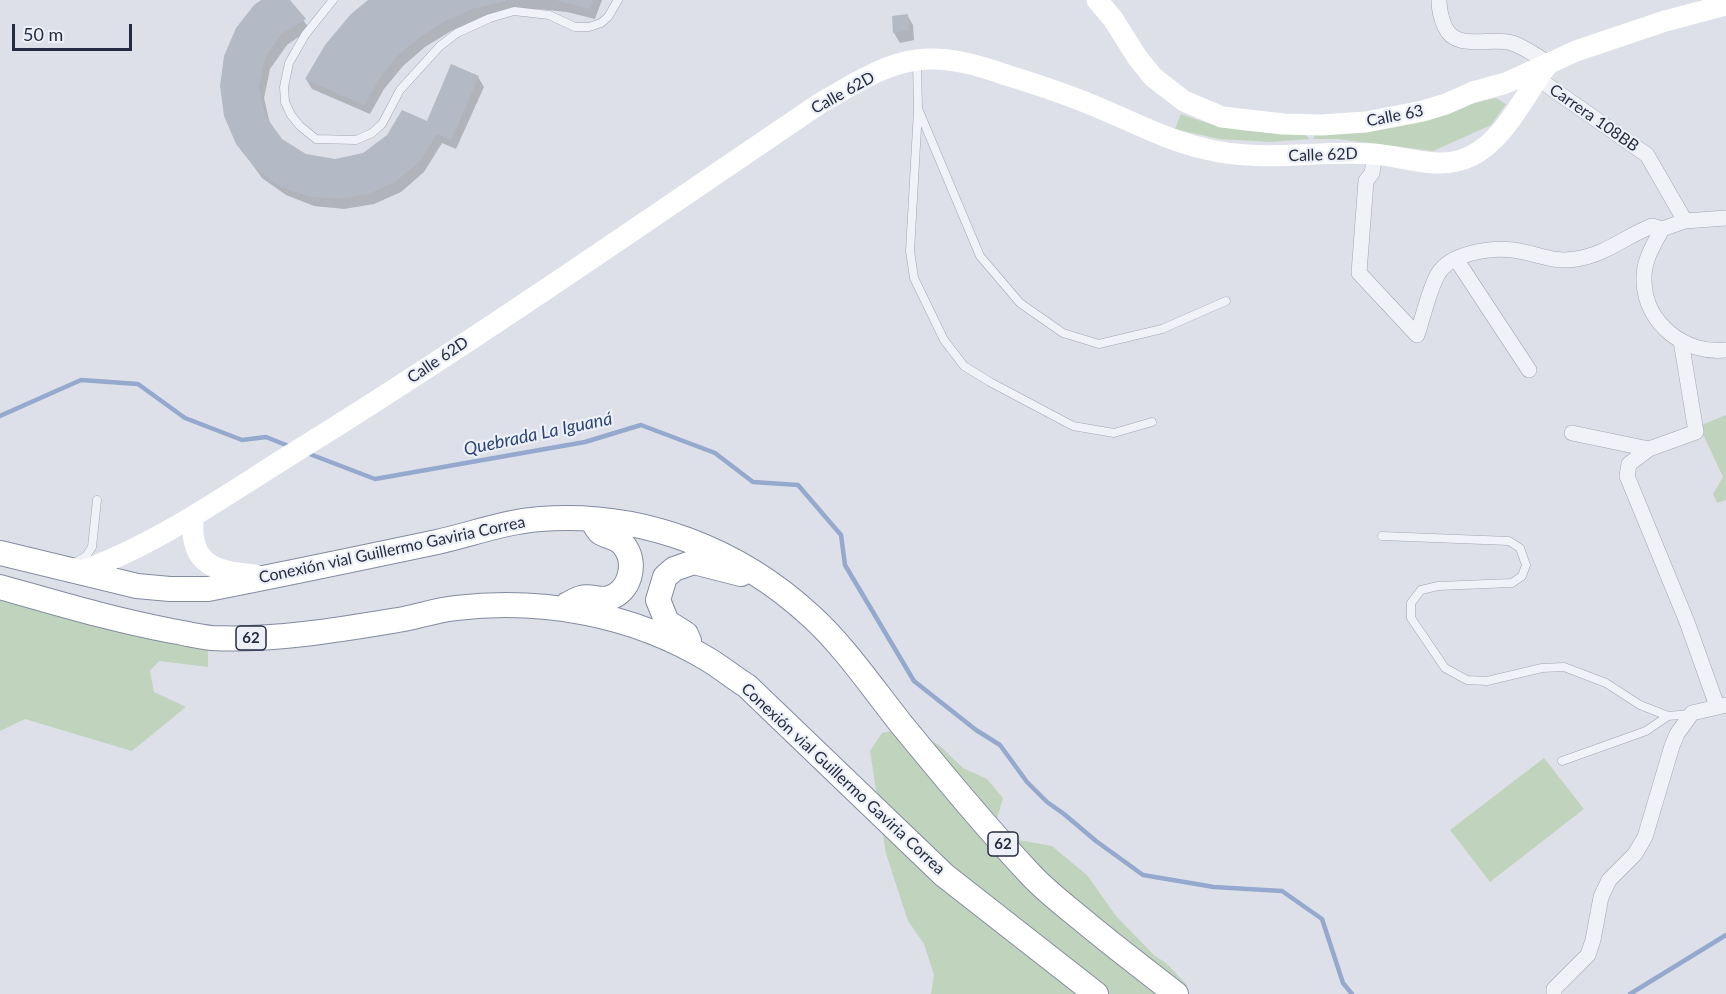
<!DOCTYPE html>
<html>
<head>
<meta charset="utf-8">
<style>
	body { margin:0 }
	#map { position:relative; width:1726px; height:994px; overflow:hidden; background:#dde0e9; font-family:Lato,sans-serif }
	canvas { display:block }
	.scale { position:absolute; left:12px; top:24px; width:120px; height:27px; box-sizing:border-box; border:3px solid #252c41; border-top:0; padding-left:8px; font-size:18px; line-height:21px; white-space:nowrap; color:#252c41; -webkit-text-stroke:4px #edf0f6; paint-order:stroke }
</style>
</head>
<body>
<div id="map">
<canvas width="1726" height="994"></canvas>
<div class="scale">50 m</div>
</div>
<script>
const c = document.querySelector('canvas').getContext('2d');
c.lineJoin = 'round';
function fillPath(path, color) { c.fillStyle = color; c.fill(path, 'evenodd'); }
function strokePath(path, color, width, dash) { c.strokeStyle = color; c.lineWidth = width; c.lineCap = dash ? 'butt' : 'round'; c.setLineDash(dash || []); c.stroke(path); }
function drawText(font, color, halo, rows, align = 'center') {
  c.font = font + ' Lato,sans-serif'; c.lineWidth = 4.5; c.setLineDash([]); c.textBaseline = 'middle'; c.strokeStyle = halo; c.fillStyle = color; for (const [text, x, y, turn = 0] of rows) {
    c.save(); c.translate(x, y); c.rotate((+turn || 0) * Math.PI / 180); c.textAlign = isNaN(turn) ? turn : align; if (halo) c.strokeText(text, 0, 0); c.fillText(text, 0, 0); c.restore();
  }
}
const green = new Path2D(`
	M1496 98 1506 104 1491 125 1433 151 1337 139H1313L1317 131 1467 105Z
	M1181 114C1225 131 1257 133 1304 134L1310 139 1270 142 1219 139 1175 129Z
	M1726 415V500L1717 503 1713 494 1723 477 1699 426Z
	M0 593 208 646V667L159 661 150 671 154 692 186 707 132 751 25 719 0 731Z
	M908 728 939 745 963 768 987 779 1003 798 993 833 1007 838 1052 846 1088 876 1116 916 1155 956 1166 963 1187 985 1188 994H931L934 975 924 944 908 921 886 854 870 751 882 733Z
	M1544 758 1584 809 1490 882 1450 830Z`);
const shadow = new Path2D(`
	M263 0H288L310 29 287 45 270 69 264 98 270 124 281 140 306 156 335 161 364 154 427 123 478 77 484 87 456 149 442 143 424 172 401 192 374 204 344 209 314 206 286 195 262 178 237 143Z
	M370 0H602L595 19 567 12 538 9 507 12 478 19 451 31 425 47 403 66 384 89 370 114 312 89 306 79Z
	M907 15 913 25 914 40 900 43 894 33Z`);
const stream = new Path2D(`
	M0 416 81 380 138 384 185 418 242 440 266 437 291 447
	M307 453 375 479 585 442 641 425 715 453 753 482 798 485 841 535 845 565 914 681 976 730 1000 745 1027 782 1047 802 1064 814 1096 841 1143 875 1214 887 1282 891 1322 919 1343 983 1352 994
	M1630 994 1726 935`);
const building = new Path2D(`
	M261 0H290L306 19 281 34 265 58 259 87 265 115 282 139 306 154 335 159 363 153 387 135 402 110 427 121 451 64 479 76 451 140 437 134 419 162 395 182 368 194 338 199 307 196 279 186 255 168 236 144 224 116 220 86 224 56 236 28 254 5Z
	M368 0H506V1L472 9 445 21 420 37 397 56 379 79 364 105 305 79 325 45 351 14Z
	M556 0H593L590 9Z
	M908 14 909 30 893 33 892 16Z`);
const service = new Path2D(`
	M333 0 305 35 289 63 284 87 285 102 291 115 300 126 316 139 356 140 372 133 382 124 400 90 440 46 457 33 490 18 514 11 549 15 575 27H589L601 23 608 17 618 0
	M917 61 918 110 910 251 914 278 944 340 964 366 990 382 1073 426 1114 433 1152 422
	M919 111 980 256 1020 303 1063 333 1099 344 1162 329 1226 301
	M1382 536 1509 541 1520 548 1526 565 1522 576 1512 583 1438 586 1421 590 1411 603V618L1445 668 1467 680 1487 681 1542 668 1564 667 1606 683 1640 705 1668 716 1690 714
	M71 565 86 556 92 547 97 500
	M1562 761 1646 731 1668 716`);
const minor = new Path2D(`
	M1439 0C1439 10 1441 18 1445 27 1456 52 1491 36 1512 43 1525 47 1537 57 1549 63
	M1537 78 1647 155 1685 221
	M1375 154 1372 173 1366 181 1359 273 1417 335C1424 315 1428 292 1438 274 1450 253 1492 247 1513 250 1537 253 1551 263 1576 259 1605 255 1626 236 1652 226L1662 229
	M1726 218 1685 221 1662 229C1653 246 1643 261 1644 281 1645 324 1686 355 1726 350
	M1456 259 1529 370
	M1681 341 1696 432 1649 449 1629 464 1627 476 1687 622 1717 706
	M1572 433 1649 449
	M1554 994V989L1588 955 1593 940 1601 897 1609 880 1635 854 1645 837 1672 746 1677 734 1692 713 1726 705`);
const secondary = new Path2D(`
	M1097 0 1113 19 1137 57 1153 77 1184 101 1222 117 1283 124 1321 125 1366 122 1423 111 1446 104 1473 92 1506 83 1576 51 1665 21 1726 5
	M193 516C193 523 192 532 194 540 199 570 230 573 255 575
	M79 572C160 544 234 489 308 444 483 335 652 217 822 102 851 86 883 64 917 60 947 56 978 65 1006 75 1039 85 1072 96 1104 110 1137 124 1170 141 1206 149 1261 163 1317 150 1373 154 1405 156 1440 172 1471 156 1506 139 1525 93 1549 63`);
const trunk = new Path2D(`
	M0 553 137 586 170 589H208C285 574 361 558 437 542 473 534 503 522 540 519 641 511 739 549 812 617 844 646 874 690 902 725 944 776 986 827 1031 875 1046 891 1063 904 1080 918 1111 944 1144 969 1176 994
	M0 587C57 603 113 620 172 631 185 633 199 637 212 638 273 641 338 630 398 620 417 617 436 610 456 608 543 598 633 614 709 660 722 668 734 678 747 686L944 875 1096 994
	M568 604C572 602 577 599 581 598 590 595 601 601 609 598 630 592 637 564 625 547 619 537 610 538 601 533 598 531 595 525 593 522
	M689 641 686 634 667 622 658 600 665 577 674 569 694 562 741 574`);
const shields = [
	[251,638,30],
	[1003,844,30]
];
const shieldNames = [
	["62",251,638],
	["62",1003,844]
];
const streetNames = [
	["Calle 62D",843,93,-29],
	["Calle 63",1395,116,-11],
	["Carrera 108BB",1594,118,35],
	["Calle 62D",1323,155,-2],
	["Calle 62D",438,360,-34],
	["Conexión vial Guillermo Gaviria Correa",392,550,-12],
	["Conexión vial Guillermo Gaviria Correa",843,779,43]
];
const waterNames = [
	["Quebrada La Iguaná",538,434,-12]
];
fillPath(green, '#c0d4bd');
fillPath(shadow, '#0003');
strokePath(stream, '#94a9cd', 4.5);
fillPath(building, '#b4b9c6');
strokePath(service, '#a2a6b3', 9);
strokePath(minor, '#a2a6b3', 16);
strokePath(trunk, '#838ba1', 26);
strokePath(service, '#f0f2f7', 8);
strokePath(minor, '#f0f2f7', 15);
strokePath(secondary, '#fff', 21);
strokePath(trunk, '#fff', 24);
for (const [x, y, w] of shields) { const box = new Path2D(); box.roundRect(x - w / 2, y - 12, w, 24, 4.5); c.fillStyle = '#edf0f6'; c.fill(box); strokePath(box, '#252c41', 1.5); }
drawText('bold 15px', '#252c41', null, shieldNames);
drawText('16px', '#252c41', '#edf0f6', streetNames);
drawText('italic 18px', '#2b4579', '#edf0f6', waterNames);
</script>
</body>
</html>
